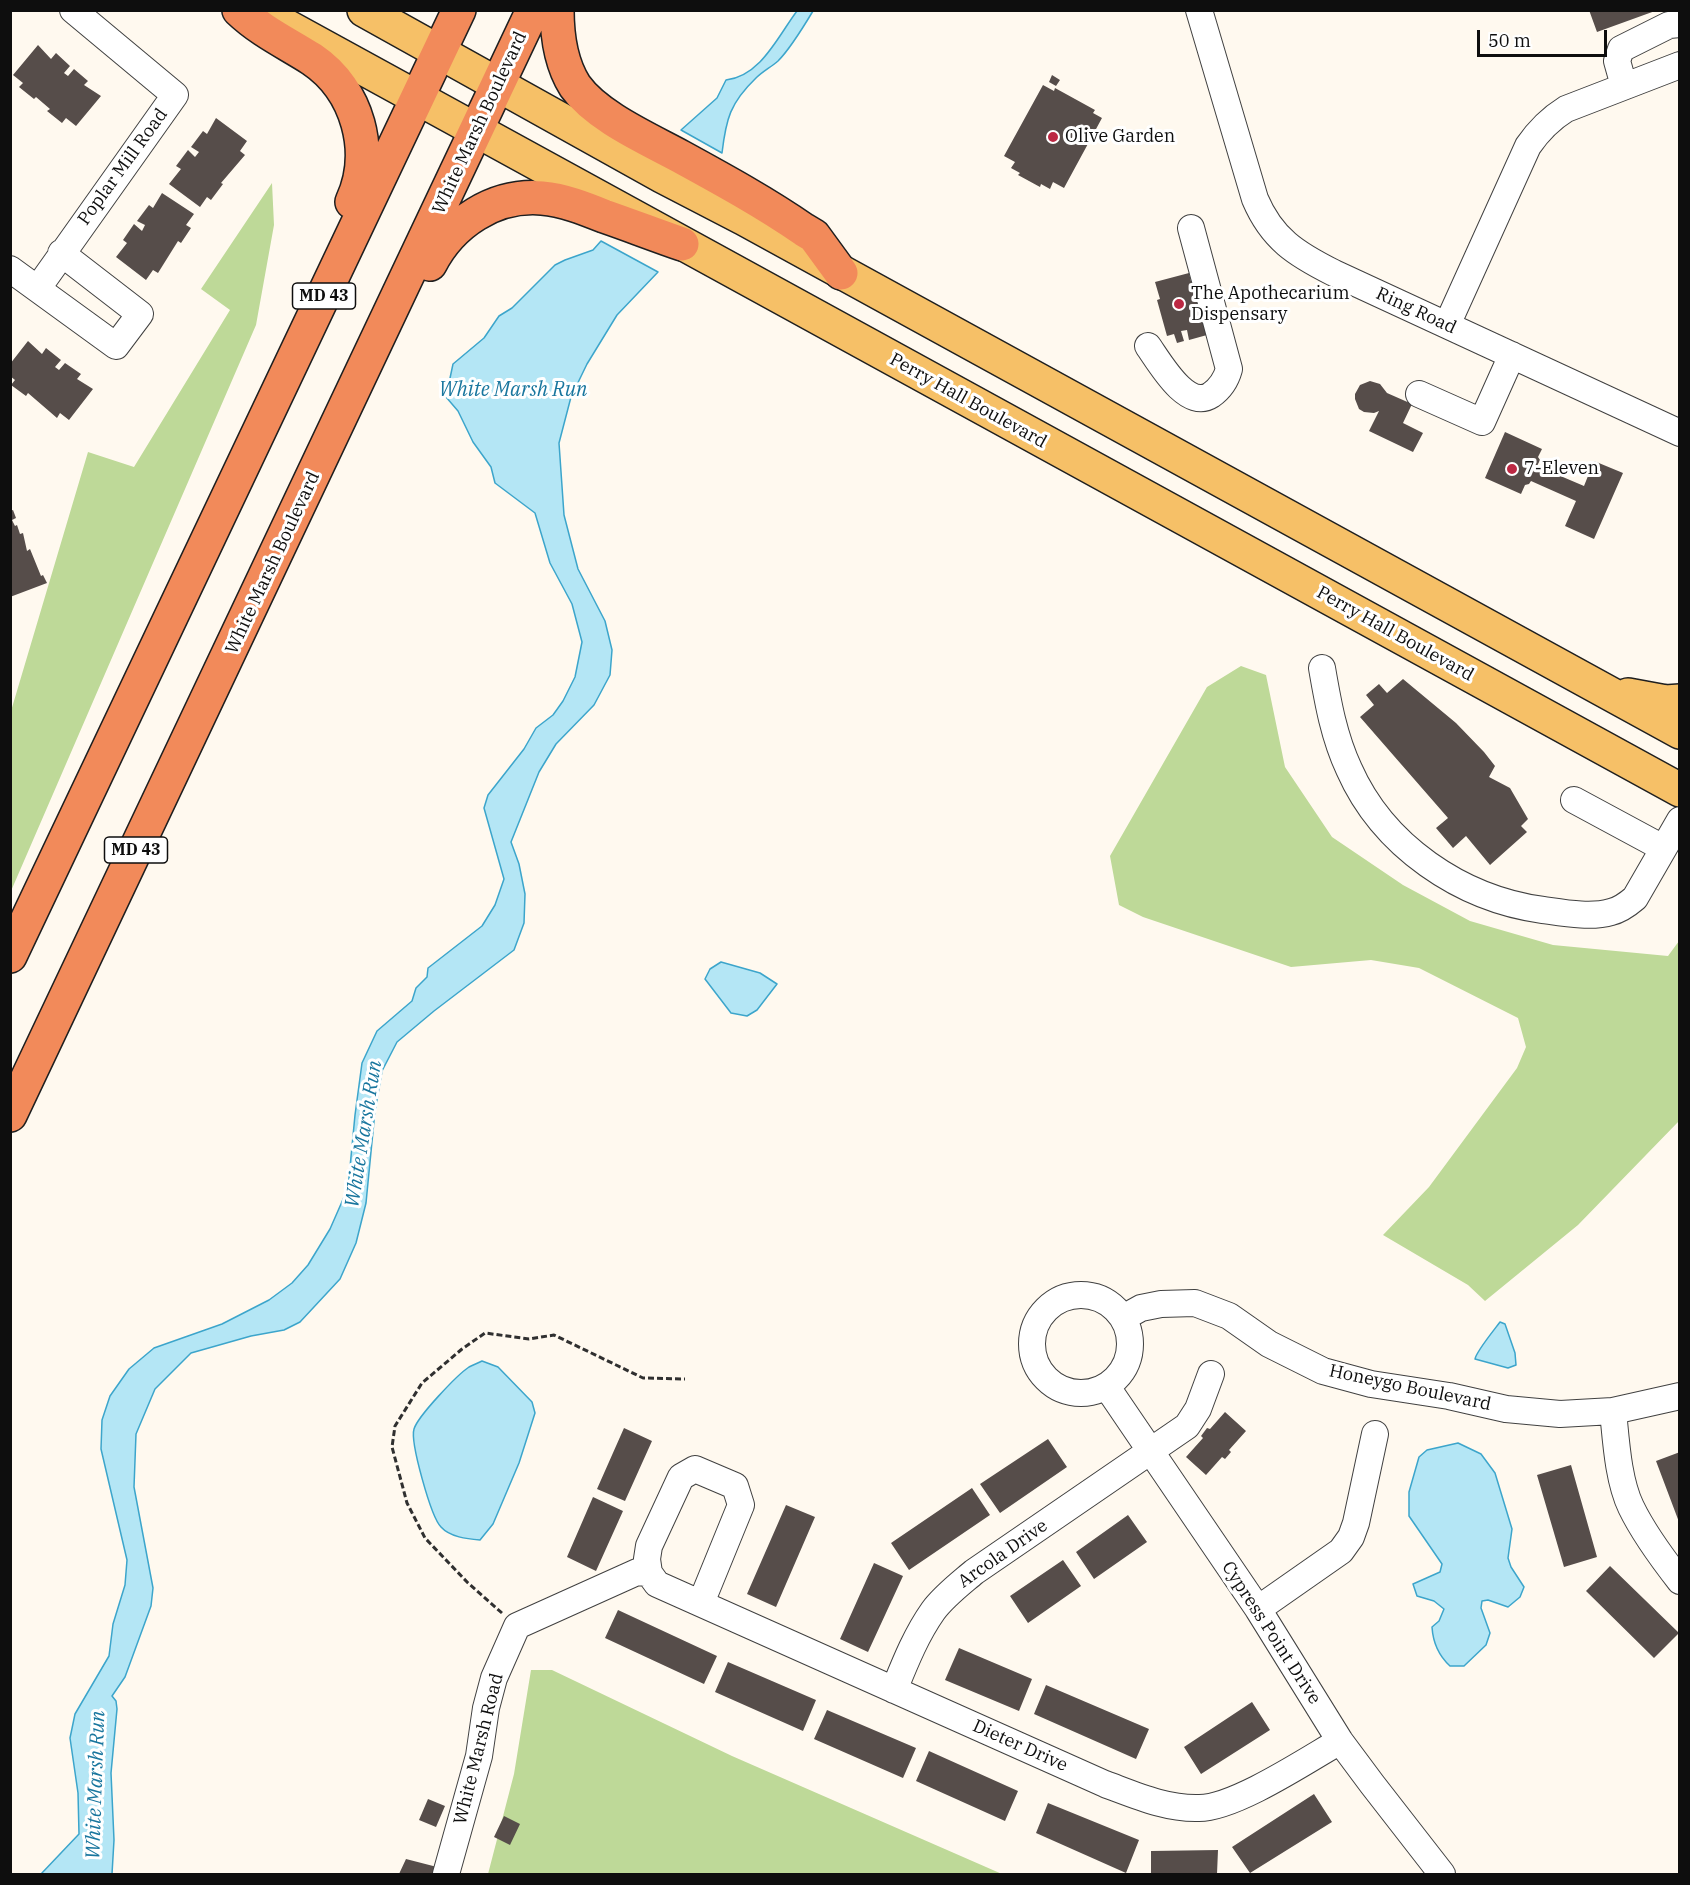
<!DOCTYPE html>
<html>
<head>
<meta charset="utf-8">
<style>
	body { margin:0 }
	#map { position:relative; width:1690px; height:1885px; overflow:hidden; background:#fff9ef; font-family:"IBM Plex Serif",serif }
	canvas { display:block }
	.frame { position:absolute; inset:0; border:12px solid #0e0e0e; pointer-events:none }
	.scale { position:absolute; left:1477px; top:30px; width:130px; height:27px; box-sizing:border-box; border:3px solid #0e0e0e; border-top:0; padding-left:8px; font-size:18px; line-height:21px; white-space:nowrap; color:#0e0e0e; -webkit-text-stroke:4px #fff; paint-order:stroke }
</style>
</head>
<body>
<div id="map">
<canvas width="1690" height="1885"></canvas>
<div class="frame"></div>
<div class="scale">50 m</div>
</div>
<script>
const c = document.querySelector('canvas').getContext('2d');
c.lineJoin = 'round';
function fillPath(path, color) { c.fillStyle = color; c.fill(path, 'evenodd'); }
function strokePath(path, color, width, dash) { c.strokeStyle = color; c.lineWidth = width; c.lineCap = dash ? 'butt' : 'round'; c.setLineDash(dash || []); c.stroke(path); }
function drawText(font, color, halo, rows, align = 'center') {
  c.font = font + ' "IBM Plex Serif",serif'; c.lineWidth = 6; c.setLineDash([]); c.textBaseline = 'middle'; c.strokeStyle = halo; c.fillStyle = color; for (const [text, x, y, turn = 0] of rows) {
    c.save(); c.translate(x, y); c.rotate((+turn || 0) * Math.PI / 180); c.textAlign = isNaN(turn) ? turn : align; if (halo) c.strokeText(text, 0, 0); c.fillText(text, 0, 0); c.restore();
  }
}
const forest = new Path2D(`
	M272 183 274 225 256 325 11 891V711L88 452 134 467 230 310 201 289Z
	M1241 666 1266 675 1285 767 1332 837 1403 885 1470 921 1553 945 1668 956 1679 941V1121L1578 1225 1485 1301 1468 1285 1383 1235 1429 1187 1517 1068 1526 1047 1518 1018 1419 968 1371 960 1291 967 1143 917 1119 905 1110 856 1207 687Z
	M531 1670H552L732 1756 1002 1874H488L514 1774Z`);
const water = new Path2D(`
	M797 11H813C804 26 790 49 778 61 771 67 762 72 756 78 730 103 726 119 722 153L681 130 717 98 726 80C761 76 778 36 797 11Z
	M601 241 658 272 617 315 587 364 571 397 559 443 564 515 578 569 605 621 612 650 610 675 594 705 556 744 539 772 511 842 519 864 525 894 524 923 514 950 434 1011 397 1042 382 1071 375 1111 366 1203 356 1243 340 1279 300 1322 284 1330 251 1336 191 1353 155 1389 136 1434 134 1487 153 1588 151 1606 125 1677 112 1696 116 1701 117 1709 111 1773 114 1840 112 1874H41L79 1834 78 1793 70 1738 75 1714 109 1656 113 1624 125 1585 127 1560 101 1449 102 1420 110 1396 129 1369 154 1348 222 1324 269 1300 292 1283 308 1265 330 1229 348 1188 355 1115 362 1063 377 1031 412 1001 416 988 427 977 428 968 482 926 495 905 504 879 484 808 488 795 524 749 536 728 553 715 563 701 575 677 582 642 572 604 550 563 535 513 495 483 491 467 473 442 458 411 446 397 453 364 484 338 499 316 512 308 555 265 565 260 593 250Z
	M721 962 760 973 777 984 757 1010 747 1016 731 1013 705 979 710 969Z
	M1500 1322 1505 1324 1515 1353 1516 1365 1508 1368 1475 1359C1476 1352 1494 1330 1500 1322Z
	M482 1361 498 1367 532 1402 535 1413 519 1463 493 1524 480 1540C467 1539 450 1537 441 1527 431 1517 410 1442 414 1429 418 1416 457 1375 469 1367 473 1365 478 1363 482 1361Z
	M1458 1443 1481 1454 1495 1473 1512 1529 1508 1558 1511 1567 1524 1587 1520 1597 1508 1607 1488 1600 1482 1601 1481 1608 1490 1633 1486 1645 1464 1666H1450C1438 1655 1433 1643 1432 1627L1439 1621 1444 1609 1434 1601 1417 1596 1413 1584 1440 1572 1442 1564 1409 1516V1492L1419 1457 1427 1450Z`);
const building = new Path2D(`
	M1589 10H1655V11L1597 32Z
	M38 45 51 59 56 53 70 66 64 73 68 76 74 69 88 81 84 85 101 96 76 126 66 118 62 123 47 111 50 109 36 97 34 99 19 87 23 83 13 75Z
	M1052 75 1060 80 1056 86 1049 82Z
	M1043 85 1054 91 1055 88 1095 110 1093 113 1102 118 1064 188 1053 182 1050 189 1041 184 1040 187 1018 175 1020 173 1011 168 1015 162 1004 156Z
	M216 118 247 141 240 151 245 155 221 183 223 184 211 200 207 197 200 207 169 184 181 169 176 166 188 150 195 157 199 152 191 147 203 131 207 134Z
	M162 193 194 214 186 225 191 228 181 243 178 241 158 273 153 270 146 280 116 257 127 243 123 240 134 224 142 231 145 225 137 221 149 205 153 208Z
	M1189 273 1193 290 1197 289 1207 335 1189 340 1187 330 1181 331 1184 341 1177 343 1174 334 1167 336 1157 300 1160 299 1155 282Z
	M28 341 42 354 46 348 61 360 55 367 59 370 65 363 81 374 77 379 93 389 69 420 60 413 57 418 28 393 26 396 11 385 15 380 10 376V364Z
	M1370 381 1380 384 1387 393 1412 404 1403 423 1423 433 1413 452 1369 431 1379 411 1374 413 1364 412 1359 409 1355 399V394L1360 385Z
	M1505 432 1542 449 1538 457 1540 460 1537 466 1584 486 1594 461 1623 473 1594 539 1565 526 1576 501 1531 481 1529 484 1525 485 1521 494 1485 478Z
	M13 510 16 518 12 520 15 526 17 525 20 534 23 533 27 551 30 549 41 576 43 575 47 583 10 597V511Z
	M1403 679 1456 723 1484 752 1495 766 1489 777 1510 788 1528 819 1521 826 1527 832 1490 865 1466 836 1453 848 1436 828 1448 818 1360 717 1374 705 1366 695 1379 684 1387 693Z
	M1225 1412 1246 1431 1229 1450 1231 1452 1225 1459 1222 1457 1206 1475 1186 1457 1203 1438 1201 1436 1207 1428 1210 1429Z
	M624 1428 652 1441 625 1501 597 1489Z
	M1048 1439 1067 1467 1000 1513 980 1484Z
	M1680 1452V1522H1679L1656 1461Z
	M1571 1465 1597 1557 1564 1567 1537 1475Z
	M972 1488 990 1515 909 1570 891 1543Z
	M593 1497 623 1511 596 1571 567 1557Z
	M786 1505 815 1517 776 1607 747 1594Z
	M1128 1515 1147 1542 1094 1579 1076 1552Z
	M1063 1560 1081 1586 1028 1623 1010 1596Z
	M874 1563 903 1576 868 1652 840 1639Z
	M1610 1566 1679 1633 1654 1658 1586 1591Z
	M618 1610 717 1656 704 1684 605 1638Z
	M959 1648 1032 1679 1019 1711 945 1680Z
	M728 1662 816 1700 803 1731 715 1692Z
	M1046 1685 1149 1729 1136 1759 1034 1714Z
	M1252 1702 1270 1730 1201 1774 1184 1747Z
	M827 1710 916 1748 903 1778 814 1739Z
	M929 1751 1018 1791 1005 1821 916 1781Z
	M1314 1794 1332 1822 1250 1873 1232 1847Z
	M428 1799 445 1806 436 1827 419 1820Z
	M1048 1803 1139 1840 1126 1873 1036 1833Z
	M504 1816 520 1824 510 1845 494 1837Z
	M1218 1850 1217 1874H1151V1851Z
	M406 1859 437 1867 435 1874H399Z`);
const path = new Path2D(`
	M502 1613 468 1583 425 1538 407 1503 392 1447 395 1426 422 1383 462 1349 485 1333 529 1339 554 1335 643 1378 685 1379`);
const minor = new Path2D(`
	M1199 10 1255 199C1272 239 1296 254 1334 273L1680 433
	M1624 86 1617 61 1621 49 1669 25 1680 24
	M10 269 116 346 140 314 61 253
	M38 288 175 95 73 10
	M1447 325 1528 146C1539 130 1550 119 1566 109L1680 65
	M1148 346C1160 363 1187 411 1211 395 1221 388 1226 380 1229 369L1191 228
	M1419 394 1482 422 1512 355
	M1322 668C1328 703 1334 737 1349 769 1383 846 1461 899 1543 910 1564 913 1591 918 1611 912 1620 910 1628 904 1635 898L1680 820
	M1574 800 1663 848
	M1032 1344a49 49 0 1 1 98 0a49 49 0 1 1-98 0Z
	M1123 1318 1141 1308 1161 1304 1195 1303 1229 1316 1269 1344 1323 1371 1371 1384 1449 1396 1506 1409 1560 1414 1613 1411 1680 1396
	M1107 1387 1258 1609 1340 1741 1372 1784 1442 1874
	M1613 1411C1616 1440 1618 1480 1631 1507 1644 1534 1662 1558 1680 1581
	M701 1603 741 1505 735 1486 695 1469 681 1477 649 1546 647 1559 649 1573 657 1584 1105 1784C1135 1795 1166 1809 1199 1808 1235 1808 1307 1760 1340 1741
	M1258 1609 1341 1551 1351 1537 1356 1523 1375 1434
	M894 1690C905 1663 916 1635 933 1611 944 1596 960 1584 974 1572L1187 1426 1198 1409 1211 1374
	M446 1874 479 1756 486 1708 494 1678 517 1626 637 1572 649 1573`);
const major = new Path2D(`
	M364 10 662 176 743 218 1680 732
	M279 22 1680 790
	M1628 695 1666 702 1680 701`);
const highway = new Path2D(`
	M239 10C261 31 287 43 312 59 358 90 375 152 352 202
	M557 10C557 36 561 64 575 86 597 117 648 139 681 157 723 180 765 203 804 230L814 236 841 273
	M430 264C451 223 494 194 542 198 564 200 584 208 604 216 630 225 656 235 682 244
	M10 956 459 10
	M10 1115 533 10`);
const markers = [
	[1053,137,6,"#bc2843"],
	[1179,304,6,"#bc2843"],
	[1512,469,6,"#bc2843"]
];
const shields = [
	[324,296,63],
	[136,850,63]
];
const shieldNames = [
	["MD 43",324,296],
	["MD 43",136,850]
];
const streetNames = [
	["White Marsh Boulevard",480,123,-65],
	["Poplar Mill Road",123,167,-54],
	["Ring Road",1416,311,25],
	["Perry Hall Boulevard",968,401,29],
	["White Marsh Boulevard",273,563,-65],
	["Perry Hall Boulevard",1395,634,29],
	["Honeygo Boulevard",1410,1388,12],
	["Arcola Drive",1003,1554,-35],
	["Cypress Point Drive",1271,1633,57],
	["Dieter Drive",1020,1746,24],
	["White Marsh Road",479,1749,-76]
];
const poiNames = [
	["Olive Garden",1065,137],
	["The Apothecarium",1191,294],
	["Dispensary",1191,315],
	["7-Eleven",1524,469]
];
const waterNames = [
	["White Marsh Run",513,390],
	["White Marsh Run",364,1134,-81],
	["White Marsh Run",96,1785,-88]
];
fillPath(forest, '#bed998');
fillPath(water, '#b4e6f5');
strokePath(water, '#3ca5cb', 1.5);
fillPath(building, '#564d4a');
strokePath(minor, '#414141', 28);
strokePath(major, '#1f1f1f', 36);
strokePath(highway, '#1f1f1f', 36);
strokePath(path, '#303030', 3, [6, 3]);
strokePath(minor, '#fff', 26);
strokePath(major, '#f6c067', 33);
strokePath(highway, '#f28a5a', 33);
for (const [x, y, r, color] of markers) { const dot = new Path2D(); dot.arc(x, y, r, 0, 2 * Math.PI); c.fillStyle = color; c.fill(dot); strokePath(dot, '#fff', 2); }
for (const [x, y, w] of shields) { const box = new Path2D(); box.roundRect(x - w / 2, y - 13, w, 26, 4.5); c.fillStyle = '#fff'; c.fill(box); strokePath(box, '#0e0e0e', 1.5); }
drawText('bold 16px', '#0e0e0e', null, shieldNames);
drawText('18px', '#0e0e0e', '#fff', streetNames);
drawText('18px', '#0e0e0e', '#fff', poiNames, 'left');
drawText('italic 20px', '#19769e', '#fff', waterNames);
</script>
</body>
</html>
